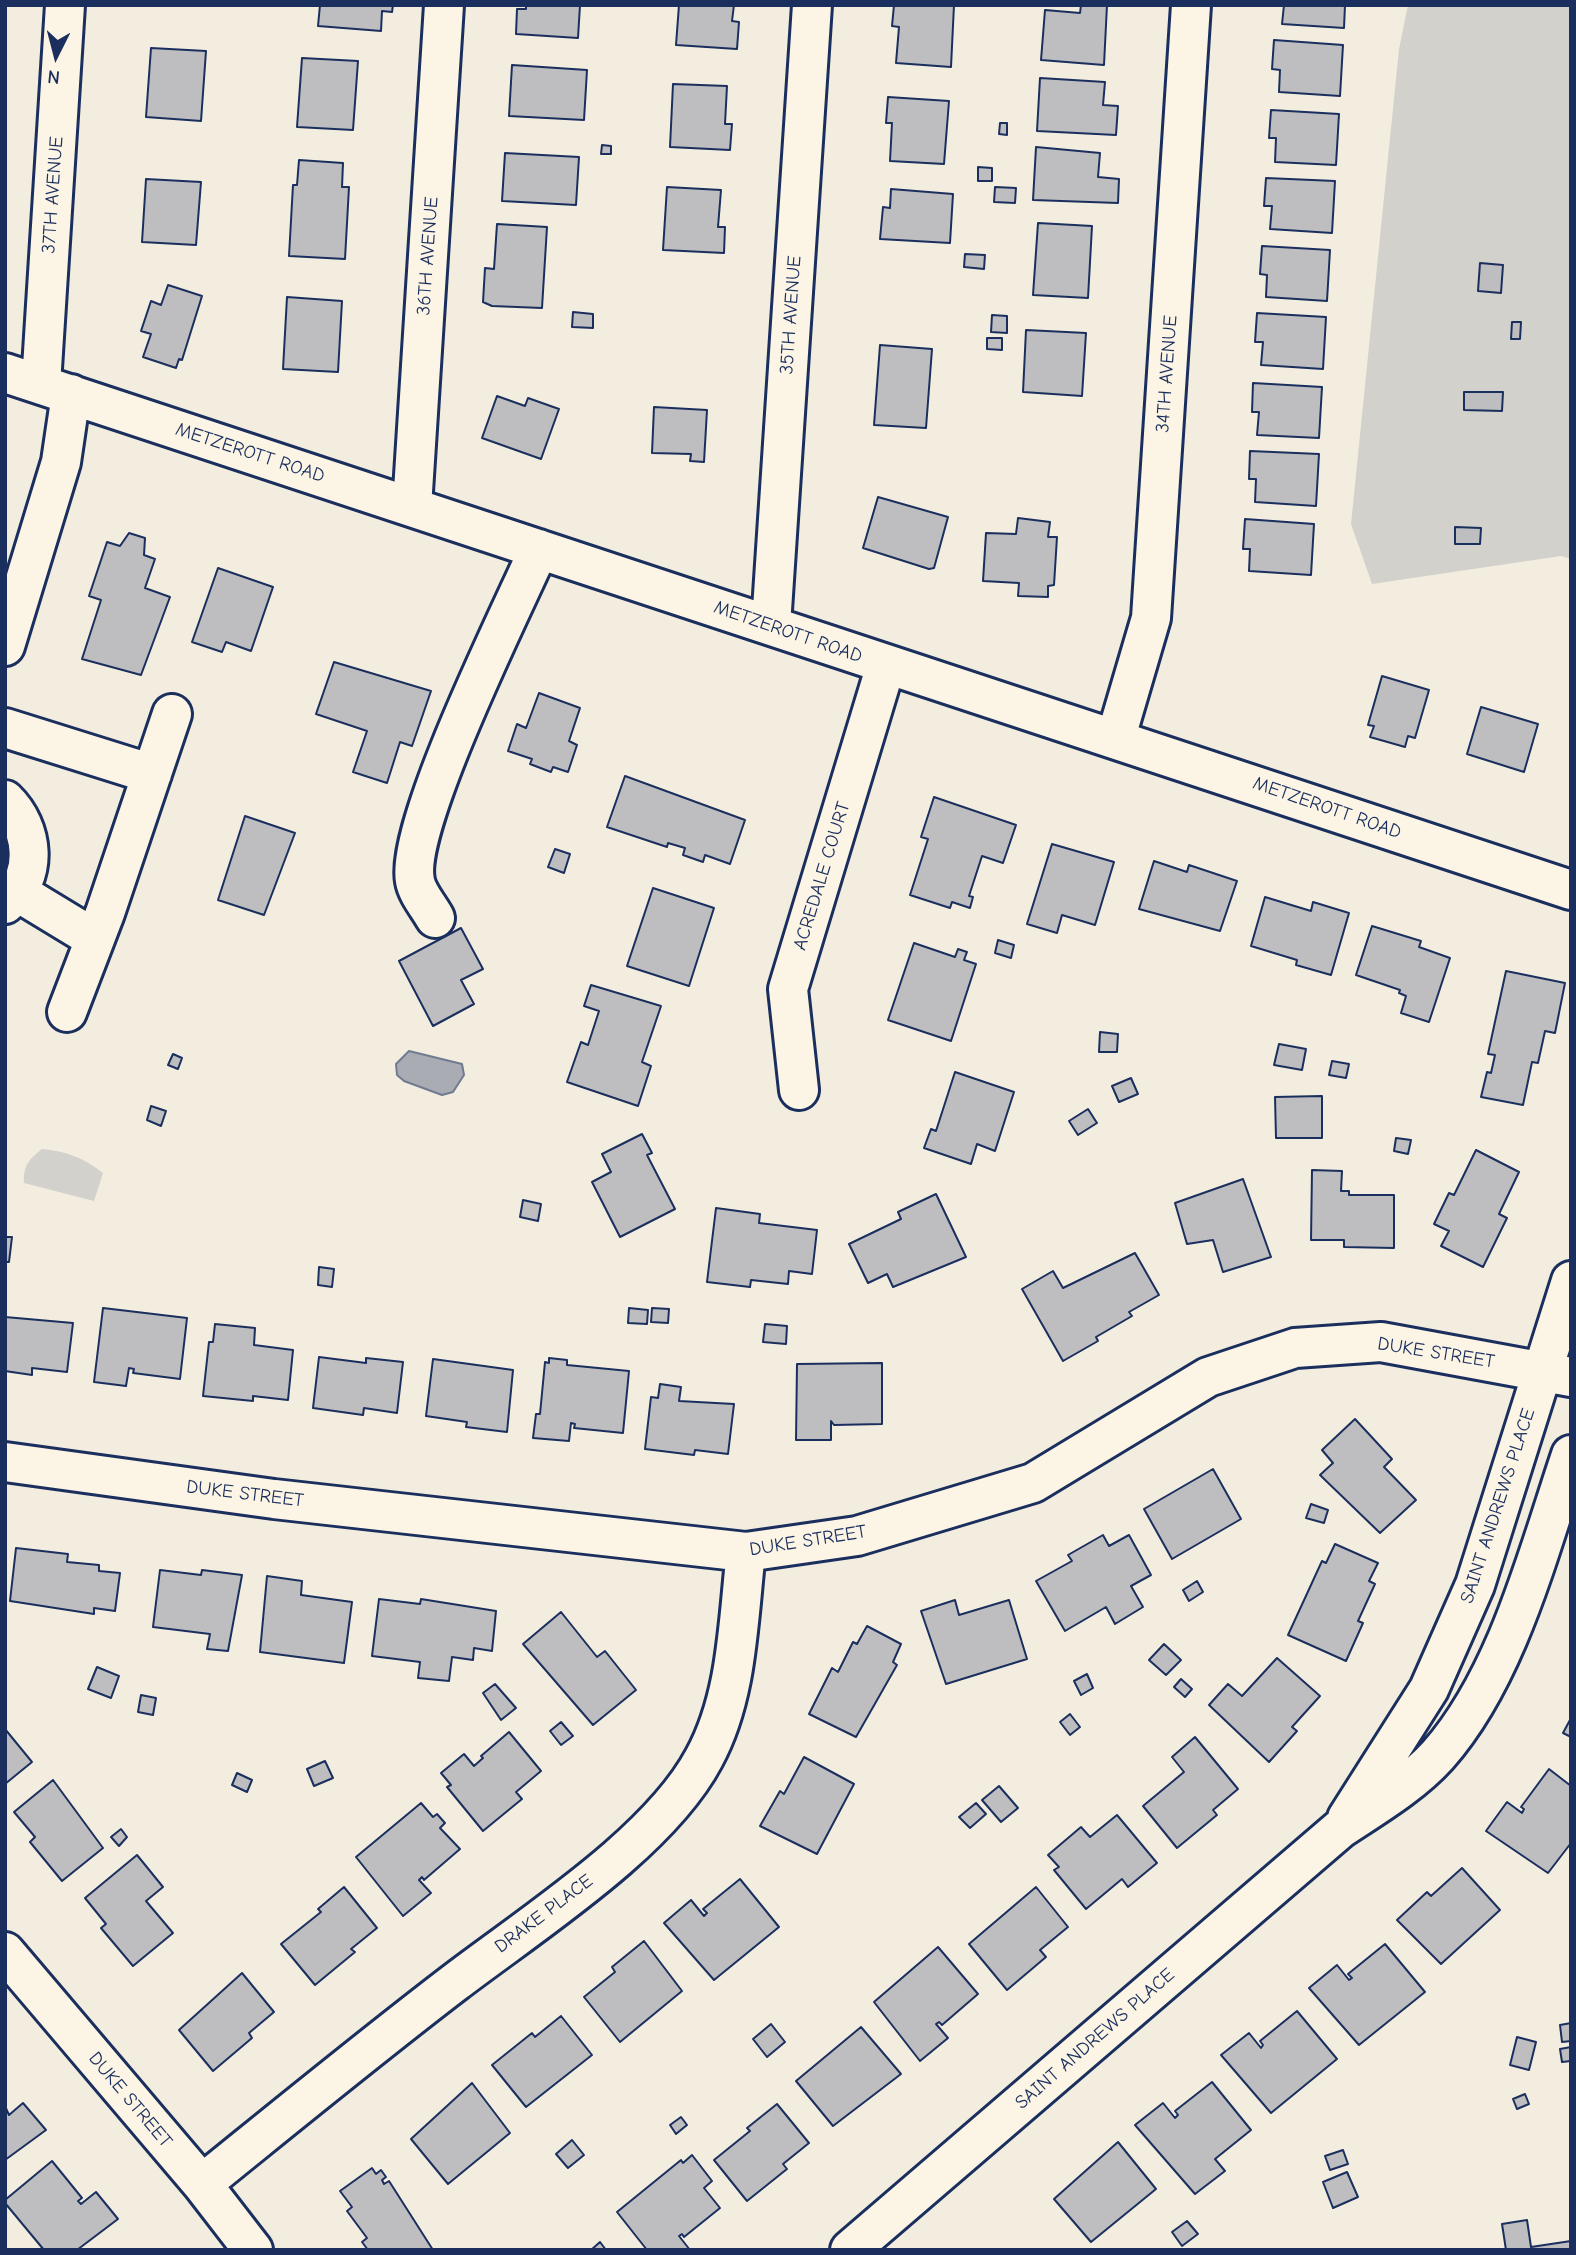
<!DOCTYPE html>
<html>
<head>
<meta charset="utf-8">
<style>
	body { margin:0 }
	#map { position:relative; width:1576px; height:2255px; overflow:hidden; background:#f3ede0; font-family:"Comic Neue",sans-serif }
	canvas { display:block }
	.frame { position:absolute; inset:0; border:7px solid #1b2f5e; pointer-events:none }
	.north { position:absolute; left:21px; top:21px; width:70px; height:70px; -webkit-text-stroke:5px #fcf5e5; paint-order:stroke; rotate:186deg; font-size:19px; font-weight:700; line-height:28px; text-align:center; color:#1b2f5e }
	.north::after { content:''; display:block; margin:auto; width:24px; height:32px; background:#1b2f5e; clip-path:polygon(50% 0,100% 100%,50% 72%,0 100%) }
</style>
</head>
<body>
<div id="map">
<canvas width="1576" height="2255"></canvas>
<div class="frame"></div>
<div class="north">N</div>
</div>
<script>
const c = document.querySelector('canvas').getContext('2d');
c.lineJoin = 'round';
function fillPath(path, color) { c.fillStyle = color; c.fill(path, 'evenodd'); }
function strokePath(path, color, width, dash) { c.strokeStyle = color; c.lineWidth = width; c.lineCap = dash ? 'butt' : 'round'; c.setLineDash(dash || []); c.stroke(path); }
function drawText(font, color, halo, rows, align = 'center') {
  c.font = font + ' "Comic Neue",sans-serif'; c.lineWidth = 6; c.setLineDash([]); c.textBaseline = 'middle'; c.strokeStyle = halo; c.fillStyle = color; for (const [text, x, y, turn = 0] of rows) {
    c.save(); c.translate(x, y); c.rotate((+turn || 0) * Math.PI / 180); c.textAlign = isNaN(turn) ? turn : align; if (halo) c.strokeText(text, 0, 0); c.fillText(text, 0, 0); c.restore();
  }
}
const green = new Path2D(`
	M1408 5H1571V559L1561 556 1372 584 1351 524 1399 49Z
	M42 1149C66 1151 84 1158 103 1173L94 1201 24 1183C23 1166 29 1159 42 1149Z`);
const water = new Path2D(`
	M409 1051 462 1064 464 1075 453 1092 442 1095 404 1081 397 1075 396 1064Z`);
const building = new Path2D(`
	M320 5H393L392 12 382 11 381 31 318 26Z
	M526 5H580L578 38 516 34 517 9H526Z
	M679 5H734L732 21 739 22 737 49 676 45Z
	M894 5H954L951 67 896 63 899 27 892 26Z
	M1081 5H1107L1104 65 1041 60 1045 10 1080 13Z
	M1284 5H1345L1344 28 1282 24Z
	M1274 40 1343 45 1340 96 1279 92 1280 70 1272 69Z
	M151 48 206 51 201 121 146 117Z
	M302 58 358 61 353 130 297 127Z
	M512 65 587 70 584 120 509 116Z
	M1040 78 1105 82 1103 105 1118 106 1116 135 1037 131Z
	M673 84 727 86 725 124H732L730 150 670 147Z
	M888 97 949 101 944 164 890 161 892 123H886Z
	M1271 110 1339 114 1336 165 1275 162 1276 138H1269Z
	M1000 123H1007V135L999 134Z
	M602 145 611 146V154H601Z
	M1036 147 1100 153 1098 177 1119 179 1118 203 1033 200Z
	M505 153 579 157 576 205 502 201Z
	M299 160 343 163 342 187H349L345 259 289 256 293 185H297Z
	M978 167 992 168V181H978Z
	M1266 178 1335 181 1332 233 1270 229 1272 206H1264Z
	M146 179 201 182 196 245 142 242Z
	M667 187 721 190 718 227H725L724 253 663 250Z
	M995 187 1016 188 1015 203 994 202Z
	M891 189 953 194 950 243 880 239 883 207 890 208Z
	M1038 223 1092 226 1088 298 1033 295Z
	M497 224 547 227 542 308 492 306 483 302 485 268 494 269Z
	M1262 246 1330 250 1327 301 1266 297 1267 275 1260 274Z
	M965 254 985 255 984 269 964 267Z
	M1480 263 1503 265 1501 293 1478 291Z
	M168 285 202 296 182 360 179 359 176 368 143 357 151 334 141 331 151 301 161 305Z
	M287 297 342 301 338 372 283 369Z
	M573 312 593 314V328L572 327Z
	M1257 313 1326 317 1323 369 1261 365 1263 342H1255Z
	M992 315 1007 316V333L991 332Z
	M1512 322H1521L1520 339H1511Z
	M1026 330 1086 333 1082 396 1023 392Z
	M987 338H1002V350L987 349Z
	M880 345 932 349 926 428 874 425Z
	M1253 383 1322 387 1319 438 1257 435 1259 412H1252Z
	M1464 392H1503L1502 411 1464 410Z
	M497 396 525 406 528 398 559 409 541 459 482 438Z
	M654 407 707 410 704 462 690 461 691 454 652 453Z
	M1250 451 1319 454 1316 506 1255 502 1256 479H1249Z
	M878 497 948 517 934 568 929 569 863 548Z
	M1018 518 1050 522 1048 537H1057L1054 585 1048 586V597L1018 596 1019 583 983 581 986 533 1016 534Z
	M1245 519 1314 524 1311 575 1249 571 1250 549H1243Z
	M1455 527 1481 528 1480 544H1455Z
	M129 533 145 538 144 555 155 559 145 588 170 597 141 675 82 659 101 600 89 596 107 542 120 546Z
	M218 568 273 587 251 651 226 642 222 652 192 642Z
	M334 662 431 691 412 746 400 742 387 783 353 772 367 731 316 714Z
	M1382 676 1429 690 1415 738 1408 736 1405 747 1370 737 1374 726 1368 725Z
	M539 693 580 708 569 741 577 745 568 772 553 767 551 772 530 764 532 759 508 751 517 724 526 728Z
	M1481 707 1538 724 1524 772 1467 754Z
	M625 776 745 820 730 864 705 855 703 862 683 855 685 848 668 843 667 847 607 827Z
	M934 797 1016 825 1003 863 982 856 969 896 973 897 970 908 952 902 950 908 910 895 928 839 921 837Z
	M245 816 295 833 264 915 218 900Z
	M1052 844 1114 862 1095 925 1062 915 1057 933 1027 924Z
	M555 849 570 854 564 873 548 867Z
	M1154 861 1187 872 1189 865 1237 881 1220 931 1139 909Z
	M653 888 714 908 689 986 627 966Z
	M1265 897 1311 911 1313 902 1349 913 1331 975 1296 965 1297 960 1251 946Z
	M1372 926 1421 941 1419 947 1450 958 1429 1022 1401 1013 1406 996 1399 993 1400 990 1356 975Z
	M461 928 483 969 461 980 474 1004 433 1026 399 961Z
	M998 940 1014 945 1011 958 995 953Z
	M914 943 955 957 958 949 967 952 964 960 976 964 951 1041 888 1020Z
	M1506 971 1565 983 1555 1033 1545 1031 1538 1063 1532 1062 1523 1105 1481 1097 1487 1072 1491 1073 1495 1055 1488 1054Z
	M591 985 661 1006 642 1062 651 1066 638 1106 567 1082 581 1042 588 1045 599 1011 584 1006Z
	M1100 1032 1118 1034 1117 1052H1099Z
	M1279 1044 1306 1049 1302 1070 1274 1065Z
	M173 1054 182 1058 178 1069 168 1065Z
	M1332 1061 1349 1064 1346 1078 1329 1075Z
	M955 1072 1014 1092 995 1151 977 1144 971 1164 924 1148 931 1129 936 1131Z
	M1131 1078 1138 1094 1119 1102 1112 1086Z
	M1322 1096V1138H1276L1275 1097Z
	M151 1106 166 1111 161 1126 147 1120Z
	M1088 1109 1097 1123 1078 1135 1069 1121Z
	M642 1134 652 1153 647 1155 675 1209 620 1237 592 1182 611 1172 602 1154Z
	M1396 1138 1411 1140 1408 1154 1394 1151Z
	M1476 1150 1519 1172 1499 1214 1507 1218 1483 1267 1441 1246 1449 1231 1434 1224 1449 1193 1454 1195Z
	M1312 1170 1342 1171 1341 1191H1349V1195H1394V1248L1344 1247V1240H1311Z
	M1243 1179 1271 1257 1223 1272 1213 1240 1187 1244 1175 1203Z
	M936 1194 966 1257 893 1287 887 1274 868 1283 849 1244 901 1219 898 1212Z
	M523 1200 541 1204 538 1221 520 1217Z
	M716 1208 760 1214 759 1223 817 1230 812 1274 789 1271 788 1284 751 1280 750 1287 707 1282Z
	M5 1237H12L9 1262H5Z
	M1135 1253 1159 1295 1129 1312 1132 1316 1096 1337 1098 1341 1063 1361 1022 1289 1053 1271 1063 1288Z
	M319 1267 334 1269 332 1287 318 1285Z
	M103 1308 187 1318 180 1379 133 1373 134 1369 129 1368 126 1386 94 1382Z
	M629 1308 648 1310 647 1324 628 1323Z
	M652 1308 669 1309 668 1323 651 1322Z
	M5 1317 73 1323 67 1372 32 1368V1375L5 1371Z
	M215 1324 255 1328 254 1345 293 1350 288 1400 253 1396V1401L203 1396 209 1342H213Z
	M765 1324 787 1326 786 1344 763 1342Z
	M319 1357 366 1363V1358L403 1362 397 1413 364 1408 363 1415 313 1408Z
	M549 1358 567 1360V1365L629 1371 623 1433 574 1428 575 1424 571 1423 569 1441 533 1438 536 1414H540L545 1362 549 1363Z
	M433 1359 513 1370 507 1432 466 1427 467 1422 426 1416Z
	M882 1363V1424L834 1425 831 1421V1440H796L797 1364Z
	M660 1384 681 1387 679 1401 734 1404 728 1454 695 1450 694 1455 645 1449 651 1397 658 1398Z
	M1355 1419 1392 1459 1384 1467 1416 1500 1380 1533 1320 1475 1333 1463 1322 1450Z
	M1213 1469 1241 1519 1172 1559 1144 1509Z
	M1311 1504 1328 1510 1324 1523 1306 1518Z
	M1103 1535 1109 1546 1129 1535 1151 1575 1131 1586 1143 1607 1115 1624 1106 1607 1065 1631 1036 1581 1072 1561 1068 1555Z
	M1335 1544 1378 1563 1369 1581 1375 1584 1358 1621 1363 1623 1346 1661 1288 1635 1322 1561 1326 1563Z
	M16 1548 68 1554 67 1562 99 1565V1571L120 1573 115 1611 94 1608V1614L10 1601Z
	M160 1570 201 1575 202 1570 242 1575 228 1651 207 1649 210 1634 153 1627Z
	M267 1576 302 1581 301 1595 352 1602 344 1663 260 1652Z
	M1197 1581 1203 1592 1189 1601 1183 1590Z
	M379 1599 420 1604 421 1599 496 1611 492 1651 474 1648 473 1660 452 1657 449 1681 418 1678 420 1662 372 1656Z
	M955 1600 959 1615 1009 1600 1027 1659 946 1684 921 1611Z
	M561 1612 597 1657 605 1651 636 1690 593 1725 523 1644Z
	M867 1626 901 1644 893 1662 897 1665 856 1737 809 1714 832 1668 838 1672 853 1642 857 1644Z
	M1164 1644 1181 1660 1166 1675 1149 1660Z
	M1277 1658 1320 1696 1292 1727 1297 1731 1269 1762 1209 1705 1228 1684 1242 1696Z
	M97 1667 119 1676 111 1698 88 1689Z
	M1087 1674 1093 1688 1081 1695 1074 1681Z
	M1181 1679 1192 1689 1185 1697 1174 1687Z
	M495 1684 516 1708 501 1720 483 1693Z
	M141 1695 156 1698 153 1715 138 1712Z
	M1070 1714 1080 1727 1070 1735 1060 1722Z
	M1571 1718V1737L1563 1733Z
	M561 1722 573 1736 561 1745 550 1731Z
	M5 1729 32 1762 5 1784Z
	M509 1732 541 1771 516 1792 522 1799 483 1831 447 1787 451 1785 441 1773 464 1754 474 1766 483 1758 481 1756Z
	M1195 1737 1238 1789 1213 1810 1217 1815 1177 1848 1143 1806 1184 1772 1172 1757Z
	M804 1757 854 1784 817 1854 760 1826 780 1791 784 1794Z
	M325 1761 333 1778 314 1786 307 1769Z
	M1549 1769 1571 1786V1843L1548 1873 1486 1831 1507 1802 1522 1813 1524 1809 1521 1807Z
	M237 1773 252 1780 247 1792 232 1785Z
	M53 1780 103 1848 62 1881 30 1842 35 1837 14 1812Z
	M999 1786 1018 1808 1001 1822 982 1800Z
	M421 1803 433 1817 437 1814 445 1823 440 1828 460 1849 424 1880 422 1877 419 1880 431 1893 403 1916 356 1857Z
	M976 1803 986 1814 970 1828 959 1817Z
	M1117 1815 1157 1863 1128 1887 1122 1879 1086 1909 1054 1870 1059 1867 1048 1855 1081 1827 1090 1837Z
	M121 1829 127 1837 119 1846 111 1837Z
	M137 1855 163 1887 146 1901 173 1933 133 1966 101 1928 106 1924 85 1898Z
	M1462 1868 1500 1910 1441 1964 1397 1920 1427 1892 1431 1896Z
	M740 1879 779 1927 714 1980 664 1923 691 1900 704 1916 707 1913 703 1909Z
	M344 1887 377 1928 351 1949 355 1952 315 1985 281 1944 321 1912 318 1909Z
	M1036 1887 1068 1927 1040 1950 1046 1957 1007 1990 969 1944Z
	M644 1941 682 1991 620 2042 584 1997 615 1972 612 1967Z
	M1385 1944 1425 1992 1359 2045 1309 1988 1337 1965 1349 1980 1352 1978 1348 1974Z
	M938 1947 978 1994 942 2025 939 2022 936 2024 948 2038 920 2061 874 2002Z
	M242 1973 274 2012 249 2033 252 2038 213 2071 179 2030Z
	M1297 2011 1337 2059 1271 2113 1221 2055 1249 2033 1261 2048 1263 2045 1260 2041Z
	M561 2016 592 2055 526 2107 492 2065 532 2033 535 2037Z
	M1571 2023V2041L1562 2042 1560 2025Z
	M771 2024 785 2042 767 2057 753 2039Z
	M861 2027 901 2074 833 2126 796 2081Z
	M1517 2037 1536 2042 1529 2070 1510 2065Z
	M1571 2047V2061L1562 2062 1560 2049Z
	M1212 2082 1251 2130 1215 2159 1225 2171 1195 2194 1135 2125 1163 2103 1175 2118 1178 2115 1175 2111Z
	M472 2083 510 2133 448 2184 411 2139Z
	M1525 2094 1529 2104 1517 2109 1513 2099Z
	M23 2103 46 2130 5 2160V2106L9 2115Z
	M777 2104 809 2143 783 2164 787 2169 747 2201 714 2160 750 2131 747 2128Z
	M681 2117 687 2125 676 2134 670 2125Z
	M572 2140 584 2155 568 2168 556 2154Z
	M1118 2142 1156 2189 1091 2242 1054 2199Z
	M1343 2150 1348 2164 1330 2170 1325 2156Z
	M692 2155 712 2181 704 2188 720 2208 684 2237 682 2234 679 2236 690 2250H647L617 2212 681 2160 683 2163Z
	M52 2161 82 2198 78 2201 81 2204 96 2192 118 2219 77 2250H44L5 2203V2200Z
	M372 2168 376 2174 381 2170 386 2177 382 2180 384 2184 389 2181 433 2250H368L362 2242 367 2238 347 2211 352 2207 340 2191Z
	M1347 2172 1358 2197 1333 2208 1323 2182Z
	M1527 2220 1531 2247 1571 2241V2250H1506L1502 2224Z
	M1187 2221 1198 2234 1182 2246 1172 2232Z
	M600 2242 606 2250H591Z`);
const minor = new Path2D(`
	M5 373 1571 890
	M41 384 65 5
	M412 507 444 5
	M771 625 812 5
	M5 646 61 462 71 394
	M5 728 152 774
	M1116 737 1151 618 1191 5
	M5 800C34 828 39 877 5 904
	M16 891 95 939
	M435 918C429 907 417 893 415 881 404 826 512 610 539 549
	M67 1012 105 913 172 714
	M799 1090 788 989 886 665
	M5 1462 274 1499 746 1552 857 1536 1033 1483 1208 1377 1295 1348 1381 1342 1571 1377
	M1347 1818 1429 1689 1475 1585 1571 1281
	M5 1952 202 2184 253 2250
	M202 2184C285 2117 369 2048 454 1983 531 1924 659 1843 704 1758 738 1696 738 1620 746 1552
	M850 2250 1340 1829C1373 1807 1411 1785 1438 1755 1507 1677 1538 1553 1571 1455`);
const streetNames = [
	["37TH AVENUE",53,195,-86],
	["36TH AVENUE",428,256,-86],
	["35TH AVENUE",791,315,-86],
	["34TH AVENUE",1167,374,-86],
	["METZEROTT ROAD",250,453,18],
	["METZEROTT ROAD",788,632,19],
	["METZEROTT ROAD",1327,808,19],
	["ACREDALE COURT",822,876,-73],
	["DUKE STREET",1436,1353,9],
	["DUKE STREET",245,1494,7],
	["SAINT ANDREWS PLACE",1498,1506,-72],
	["DUKE STREET",808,1541,-9],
	["DRAKE PLACE",544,1914,-37],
	["SAINT ANDREWS PLACE",1095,2039,-41],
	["DUKE STREET",130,2100,50]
];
fillPath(green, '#d3d1cc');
fillPath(water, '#a9acb3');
strokePath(water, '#707a91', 2);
fillPath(building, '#bebec0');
strokePath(building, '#1b2f5e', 2);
strokePath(minor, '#1b2f5e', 44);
strokePath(minor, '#fcf5e5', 38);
drawText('19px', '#1b2f5e', '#fcf5e5', streetNames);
</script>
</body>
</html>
